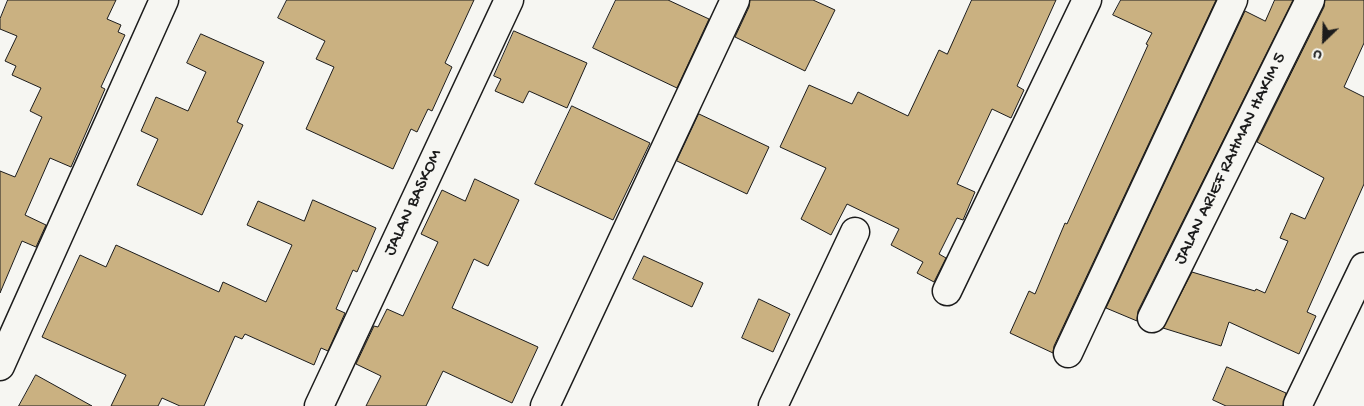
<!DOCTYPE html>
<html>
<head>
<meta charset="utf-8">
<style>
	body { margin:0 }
	#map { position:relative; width:1364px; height:406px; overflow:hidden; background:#f6f6f2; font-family:"Gochi Hand",sans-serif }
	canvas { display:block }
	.north { position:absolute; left:1299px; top:15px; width:50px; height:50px; -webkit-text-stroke:4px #f6f6f2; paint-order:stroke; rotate:204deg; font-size:14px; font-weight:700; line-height:20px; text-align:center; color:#1c1c1c }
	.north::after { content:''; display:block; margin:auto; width:18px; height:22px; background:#1c1c1c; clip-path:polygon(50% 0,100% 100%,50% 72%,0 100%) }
</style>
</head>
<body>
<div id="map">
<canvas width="1364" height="406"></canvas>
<div class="north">U</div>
</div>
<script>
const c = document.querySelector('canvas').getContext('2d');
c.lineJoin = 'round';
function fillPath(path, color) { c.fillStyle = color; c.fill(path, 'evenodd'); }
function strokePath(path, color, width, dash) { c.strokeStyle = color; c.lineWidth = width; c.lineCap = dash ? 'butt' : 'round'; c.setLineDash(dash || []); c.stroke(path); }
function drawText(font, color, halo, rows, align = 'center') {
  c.font = font + ' "Gochi Hand",sans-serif'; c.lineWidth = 5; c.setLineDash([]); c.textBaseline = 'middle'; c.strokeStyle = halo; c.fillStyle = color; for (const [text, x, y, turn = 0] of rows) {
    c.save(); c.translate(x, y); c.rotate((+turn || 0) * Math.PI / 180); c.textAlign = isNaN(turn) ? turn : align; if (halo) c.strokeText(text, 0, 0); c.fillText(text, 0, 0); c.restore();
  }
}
const building = new Path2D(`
	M8 0H116L107 19 121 25 118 32 125 35 101 87 105 89 71 167 50 158 25 215 46 225 36 247 22 241 0 293V171L15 177 42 117 30 111 41 88 12 75 16 66 5 61 17 36 0 29V19Z
	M287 0H474L445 63 452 67 432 111 428 109 417 132 411 129 393 169 306 129 334 67 316 59 325 41 278 18Z
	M616 0H668L709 19 677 88 593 48Z
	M750 0H813L835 10 805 71 735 37 749 7Z
	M972 0H1056L1017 86 1024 90 1011 118 992 109 957 184 975 192 963 220 957 218 939 254 946 258 934 282 917 273 923 262 891 245 899 229 847 204 831 235 801 219 826 168 780 147 809 85 852 104 858 92 908 116 939 50 947 54Z
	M1121 0H1216L1054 346 1053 353 1010 333 1029 291 1035 294 1065 223 1067 224 1082 191 1148 45 1146 44 1152 33 1113 15Z
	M1275 0H1293L1138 311 1137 321 1106 308 1245 11 1265 21Z
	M1325 0H1364V43L1344 87 1364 97V184L1307 312 1316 316 1299 354 1229 322 1221 346 1163 328 1192 272 1255 291 1256 289 1265 293 1288 241 1280 238 1291 213 1305 219 1324 178 1257 142 1324 7Z
	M514 31 587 63 567 108 529 91 523 103 495 91 501 79 494 76Z
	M201 34 264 62 237 122 243 125 202 215 137 185 158 139 141 131 156 97 188 111 206 72 187 63Z
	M572 106 650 143 613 220 535 184Z
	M699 114 769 147 747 194 677 161Z
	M475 179 519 200 488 266 474 259 452 308 538 347 512 403 443 371 426 406H366L381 376 356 364 374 326 378 327 387 309 403 316 438 242 421 234 442 190 465 201Z
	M313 200 376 228 357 272 353 270 336 309 345 313 328 351 321 348 314 365 245 334 242 339 235 336 204 406H180L162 398 158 406H111L126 375 42 337 80 255 106 267 116 245 219 292 223 282 266 302 292 245 247 225 258 201 304 221Z
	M644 256 703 283 692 307 633 279Z
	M759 299 790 314 773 352 742 338Z
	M1227 367 1286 393 1283 406H1226L1213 400Z
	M36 375 92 406H19Z`);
const street = new Path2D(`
	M947 291 1087 0
	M1152 318 1310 0
	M1068 353 1233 0
	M0 366 164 0
	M1298 404 1364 267
	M319 406 509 0
	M545 406 735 0
	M773 406 855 232`);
const streetNames = [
	["JALAN ARIEF RAHMAN HAKIM 5",1231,159,-64],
	["JALAN BASKOM",414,203,-65]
];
fillPath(building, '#cab181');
strokePath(building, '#1c1c1c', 1);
strokePath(street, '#1c1c1c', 31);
strokePath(street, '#f6f6f2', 28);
drawText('18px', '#1c1c1c', '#f6f6f2', streetNames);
</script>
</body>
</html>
